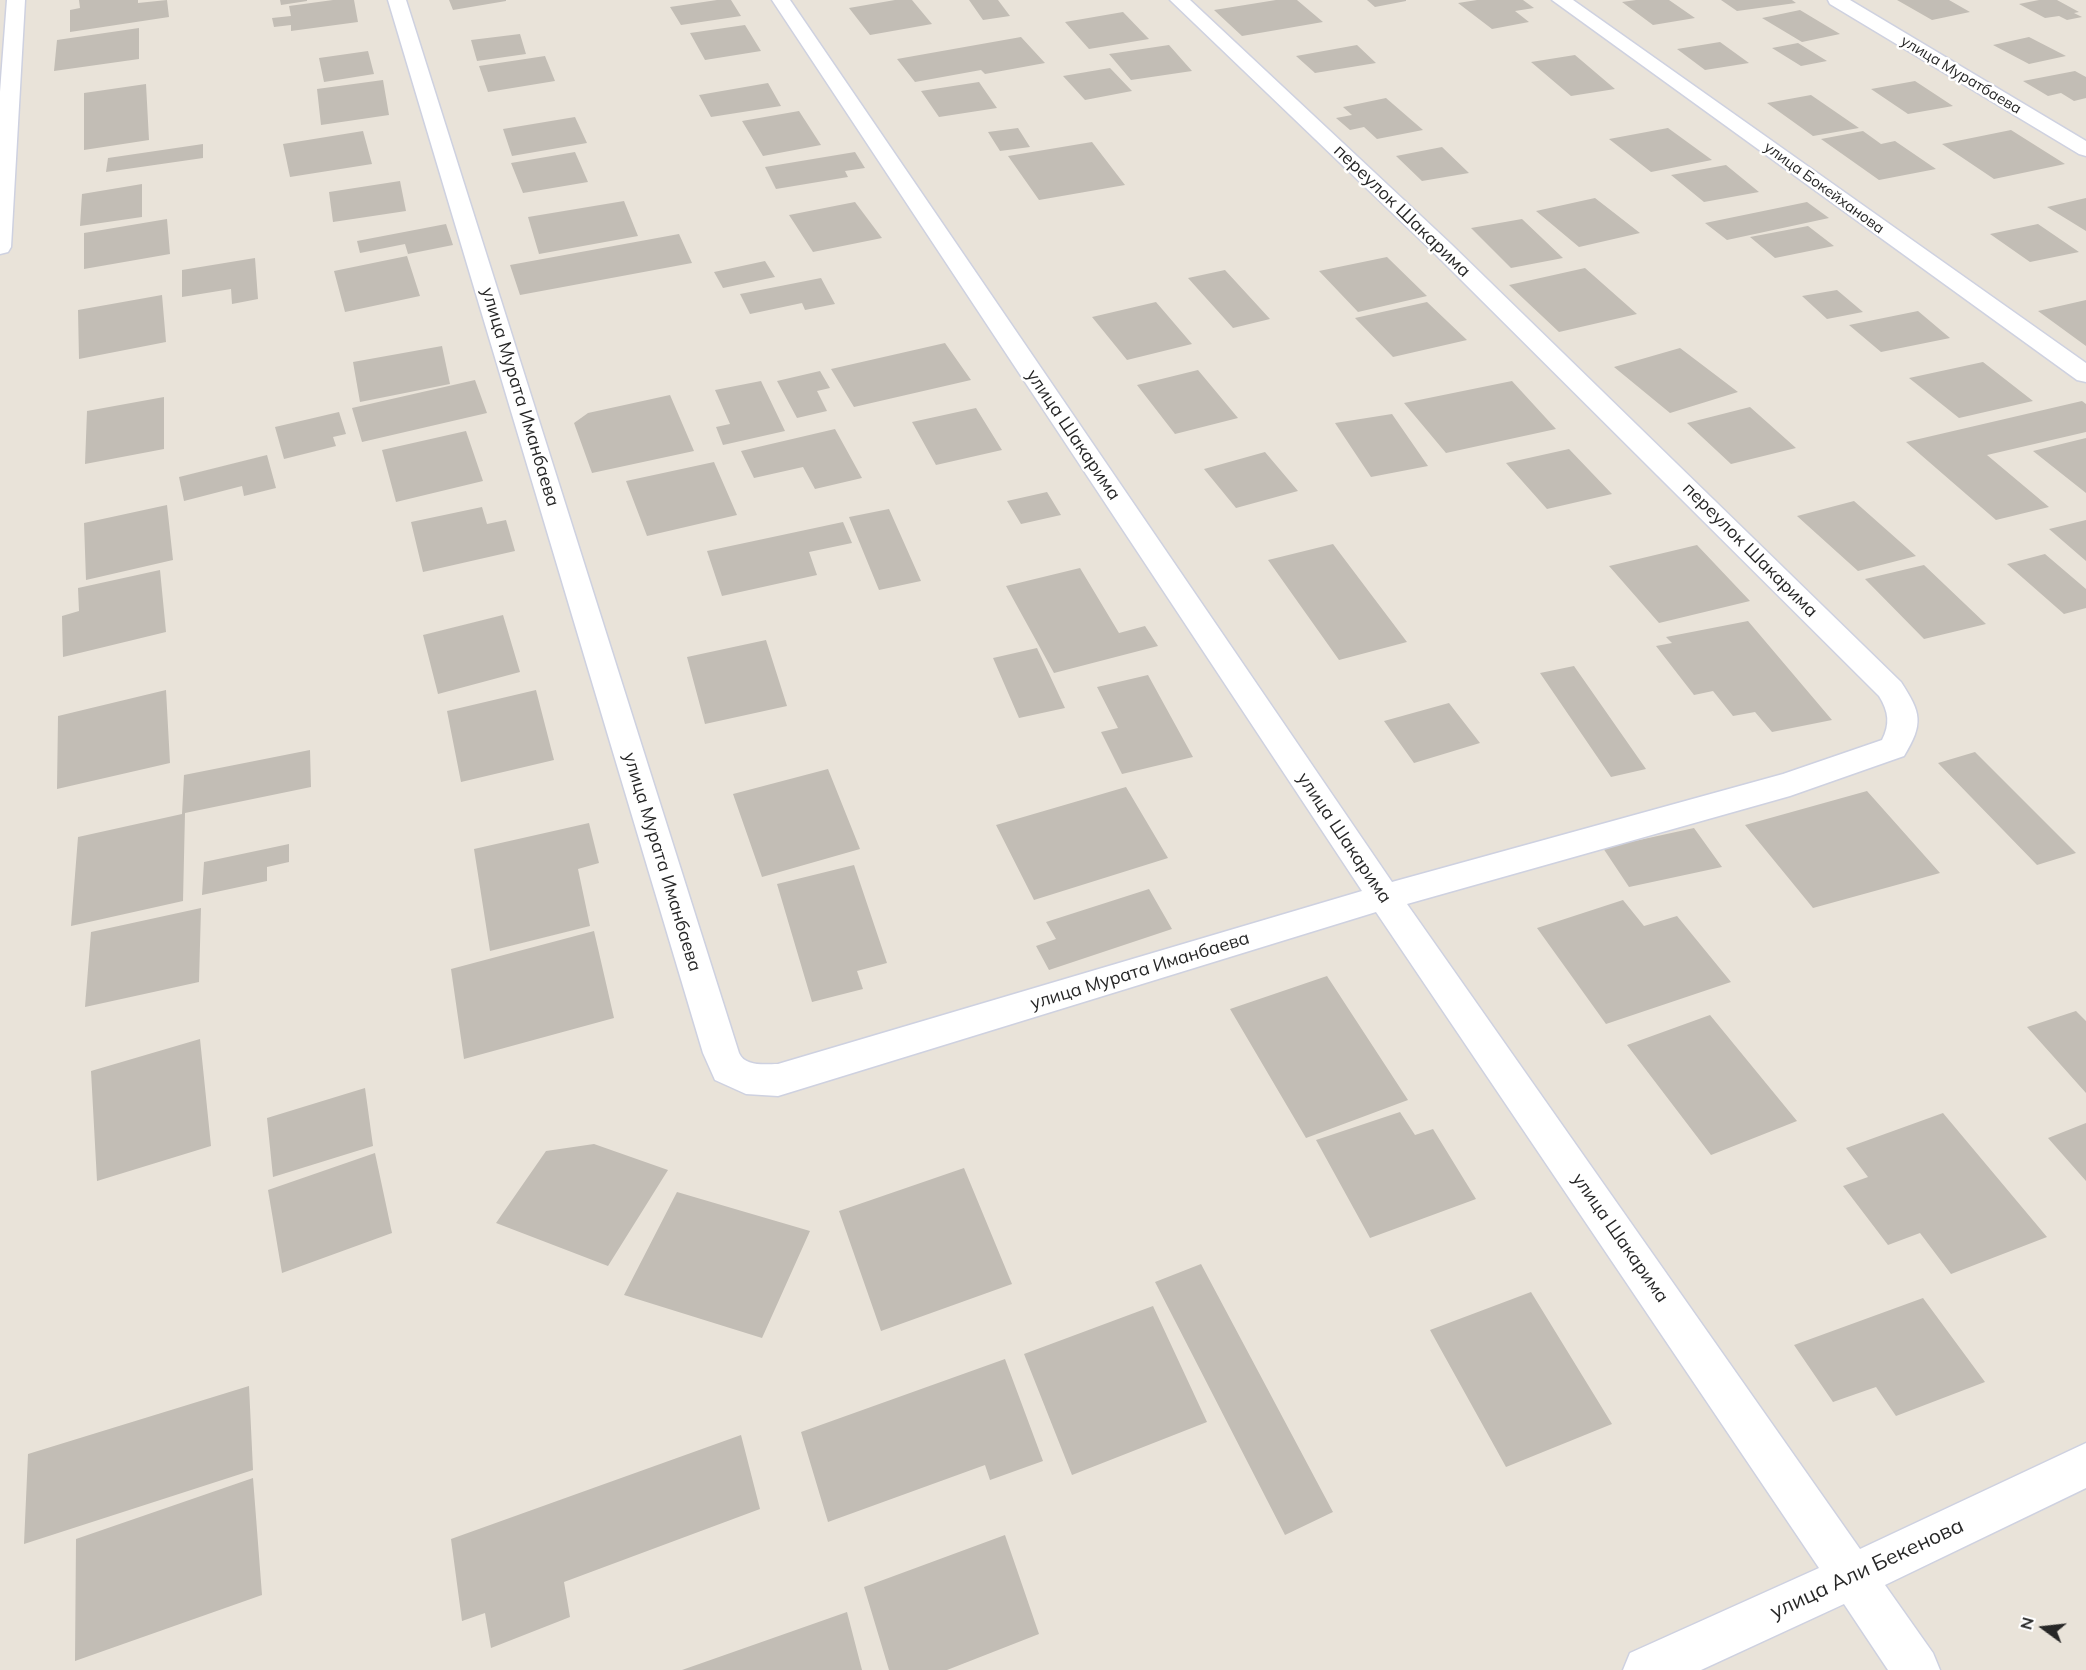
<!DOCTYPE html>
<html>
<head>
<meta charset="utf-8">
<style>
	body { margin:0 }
	#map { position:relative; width:2086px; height:1670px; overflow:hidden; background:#e9e3d9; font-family:Mulish,sans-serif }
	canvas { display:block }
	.north { position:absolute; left:2014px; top:1598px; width:60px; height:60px; -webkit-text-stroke:4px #fff; paint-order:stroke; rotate:285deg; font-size:16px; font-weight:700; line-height:24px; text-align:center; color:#272727 }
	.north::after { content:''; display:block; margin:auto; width:21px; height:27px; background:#272727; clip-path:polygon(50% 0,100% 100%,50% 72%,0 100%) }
</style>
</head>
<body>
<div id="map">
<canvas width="2086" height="1670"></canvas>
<div class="north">N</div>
</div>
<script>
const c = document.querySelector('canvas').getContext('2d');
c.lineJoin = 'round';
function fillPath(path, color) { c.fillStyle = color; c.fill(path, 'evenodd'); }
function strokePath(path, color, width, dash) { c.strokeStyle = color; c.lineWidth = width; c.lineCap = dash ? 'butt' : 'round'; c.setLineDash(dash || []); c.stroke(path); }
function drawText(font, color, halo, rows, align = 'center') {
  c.font = font + ' Mulish,sans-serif'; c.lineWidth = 5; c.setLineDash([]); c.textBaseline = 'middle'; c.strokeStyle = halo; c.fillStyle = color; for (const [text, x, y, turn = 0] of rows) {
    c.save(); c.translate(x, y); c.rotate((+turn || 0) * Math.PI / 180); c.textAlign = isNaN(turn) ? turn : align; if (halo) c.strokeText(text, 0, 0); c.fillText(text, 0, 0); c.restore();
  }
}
const building = new Path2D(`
	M79 0H138V3L167 0 169 17 70 32V10L80 8Z
	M280 0H307V1L281 5Z
	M333 0H354L358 22 291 31V25L274 27 272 18 291 16 289 6Z
	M449 0H506V1L453 10Z
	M717 0H731L741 16 681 25 670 7Z
	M895 0H912L932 24 870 35 849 8Z
	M969 0H998L1010 16 983 20Z
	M1276 0H1297L1323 22 1242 36 1214 10Z
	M1367 0H1406V1L1375 7Z
	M1477 0H1523L1534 8 1515 11 1529 22 1492 29 1458 3Z
	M1636 0H1669L1695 18 1653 25 1622 2Z
	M1721 0H1792L1796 3 1737 11Z
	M1897 0H1949L1970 12 1932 20Z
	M2039 0H2057L2079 12 2074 13 2082 17 2067 20 2059 16 2045 18 2019 4Z
	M1800 10 1840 34 1802 42 1762 18Z
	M1123 12 1149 39 1089 49 1065 22Z
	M745 25 761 51 705 60 690 33Z
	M139 28V59L54 71 57 40Z
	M520 34 526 54 477 61 471 40Z
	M1021 37 1045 63 985 74 981 70 915 82 897 59Z
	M2029 37 2066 56 2029 64 1993 45Z
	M1720 42 1749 63 1705 70 1677 49Z
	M1798 43 1827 61 1801 66 1772 48Z
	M1169 45 1192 71 1131 80 1109 54Z
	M1357 45 1376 63 1315 73 1296 56Z
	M368 51 374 74 324 82 319 58Z
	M1575 55 1615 89 1571 96 1531 62Z
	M545 56 555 81 488 92 479 66Z
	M1110 68 1132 91 1085 100 1063 76Z
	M2075 71 2086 77V98L2074 101 2061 93 2048 96 2023 81Z
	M383 80 389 115 321 125 317 89Z
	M1915 81 1953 106 1908 114 1871 89Z
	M979 82 997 108 939 117 921 91Z
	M768 83 781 106 711 117 699 95Z
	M146 84 149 140 84 150V93Z
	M1811 95 1859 128 1813 136 1767 103Z
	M1386 98 1423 130 1377 139 1364 127 1350 130 1336 118 1352 115 1343 107Z
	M799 111 821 145 763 156 742 121Z
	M575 117 587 143 512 156 503 129Z
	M1018 128 1030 147 1000 151 988 132Z
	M1668 128 1712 160 1651 172 1609 139Z
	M2011 130 2065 164 1994 179 1942 144Z
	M363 131 372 164 290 177 283 144Z
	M1863 131 1881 144 1895 141 1936 169 1879 180 1821 139Z
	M1092 142 1125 185 1039 200 1008 156Z
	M203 144V158L106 172 108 158Z
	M1442 147 1469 173 1422 181 1396 156Z
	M575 152 588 182 523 193 511 163Z
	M855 152 865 168 845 171 848 177 776 189 765 167Z
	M1726 165 1759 192 1704 202 1671 175Z
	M400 181 406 211 333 222 329 192Z
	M142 184V217L80 226 82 194Z
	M1595 198 1640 233 1579 247 1536 211Z
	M2086 198V231L2047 207Z
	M624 201 638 236 539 254 528 217Z
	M855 202 882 238 813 252 789 215Z
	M1807 202 1829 218 1727 240 1705 223Z
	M167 219 170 254 84 269V233Z
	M1522 219 1563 258 1511 268 1471 228Z
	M446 224 453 245 408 254 405 244 360 253 357 241Z
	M2038 224 2079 252 2030 262 1990 234Z
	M1808 226 1834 246 1775 258 1750 237Z
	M679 234 692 263 520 295 510 265Z
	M407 256 420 296 345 312 334 271Z
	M1387 257 1427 296 1358 312 1319 271Z
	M255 258 258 299 232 304 231 289 182 297V270Z
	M765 261 775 277 723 288 714 272Z
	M1585 268 1637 314 1559 332 1509 285Z
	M1225 270 1270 319 1233 328 1188 278Z
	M821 278 835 304 805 310 802 303 750 314 740 294Z
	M1837 290 1863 312 1827 319 1802 296Z
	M162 295 166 342 79 359 78 310Z
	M2086 300V346L2038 311Z
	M1156 302 1192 344 1127 360 1092 317Z
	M1427 302 1467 340 1393 357 1355 318Z
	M1918 311 1950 338 1881 352 1849 325Z
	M945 343 971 380 854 407 831 369Z
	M442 346 450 384 360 402 353 362Z
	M1680 348 1738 392 1670 413 1614 367Z
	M1983 362 2033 401 1959 418 1909 378Z
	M1198 370 1238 418 1175 434 1137 385Z
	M820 371 830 388 817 391 827 411 797 418 777 381Z
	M475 380 487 413 362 442 352 408Z
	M761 381 785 431 723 445 716 427 730 424 715 390Z
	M1512 381 1556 429 1446 453 1404 403Z
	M670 395 694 451 592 473 574 423 588 413Z
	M164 397V449L85 464 87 411Z
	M2082 401 2086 404V432L1987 455 2049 507 1996 520 1906 442Z
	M1750 407 1796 448 1731 464 1687 423Z
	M976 408 1002 450 936 465 912 422Z
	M339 412 346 434 333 437 336 446 284 459 275 427Z
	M1392 414 1428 466 1371 477 1335 423Z
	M835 429 862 478 815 489 803 467 754 478 741 451Z
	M466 431 483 481 396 502 382 450Z
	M2086 438V493L2033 451Z
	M1569 449 1612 494 1547 509 1506 463Z
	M1265 452 1298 491 1236 508 1204 469Z
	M267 455 276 488 244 496 242 486 184 501 179 477Z
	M714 462 737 515 647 536 626 481Z
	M1047 492 1061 515 1021 524 1007 501Z
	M1854 501 1916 556 1858 571 1797 516Z
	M167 505 173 560 86 580 84 523Z
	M482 507 487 524 506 520 515 551 423 572 411 522Z
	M889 509 921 581 879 590 849 517Z
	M2086 520V561L2049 529Z
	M843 522 852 543 809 552 817 575 722 596 707 551Z
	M1333 544 1407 642 1339 660 1268 560Z
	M1697 545 1750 601 1659 623 1609 566Z
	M2045 554 2086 589V608L2064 614 2007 564Z
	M1924 565 1986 624 1924 639 1865 579Z
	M1080 568 1119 633 1145 626 1158 646 1054 673 1006 586Z
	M160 570 166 632 63 657 62 616 79 611 78 588Z
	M503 615 520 672 438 694 423 635Z
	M1748 621 1832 720 1772 732 1755 712 1733 716 1713 691 1694 695 1656 646 1672 643 1666 637Z
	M766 640 787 706 705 724 687 657Z
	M1037 648 1065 708 1019 718 993 658Z
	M1574 666 1646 769 1611 777 1540 673Z
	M1148 675 1193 757 1122 774 1101 732 1118 728 1097 687Z
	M166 690 170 763 57 789 58 716Z
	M536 690 554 760 461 782 447 711Z
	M1449 703 1480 743 1414 763 1384 721Z
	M310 750 311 787 185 813 183 901 71 926 78 837 182 814 184 775Z
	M1975 752 2076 853 2037 865 1938 763Z
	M828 769 860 849 762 877 733 794Z
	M1126 787 1168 858 1034 900 996 825Z
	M1867 791 1940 873 1813 908 1745 825Z
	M589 823 599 863 578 869 590 926 490 951 474 849Z
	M1694 828 1722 867 1629 887 1603 848Z
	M289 844V862L267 867V881L202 895 204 862Z
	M854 865 887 963 857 971 863 989 812 1002 777 884Z
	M1149 889 1172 929 1049 970 1036 946 1056 939 1046 922Z
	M1623 900 1644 926 1677 916 1731 982 1606 1024 1537 928Z
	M201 908 199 982 85 1007 91 932Z
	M594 931 614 1018 464 1059 451 969Z
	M1327 976 1408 1100 1306 1138 1230 1009Z
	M2076 1011 2086 1021V1093L2027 1027Z
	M1710 1015 1797 1121 1711 1155 1627 1045Z
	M200 1039 211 1146 97 1181 91 1071Z
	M365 1088 373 1146 273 1177 267 1118Z
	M1400 1112 1415 1135 1433 1129 1476 1199 1370 1238 1316 1140Z
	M1943 1113 2047 1237 1951 1274 1920 1233 1888 1245 1843 1186 1868 1177 1846 1148Z
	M2086 1123V1181L2048 1138Z
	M594 1144 668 1170 608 1266 496 1223 546 1151Z
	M375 1153 392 1233 282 1273 268 1190Z
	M964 1168 1012 1284 881 1331 839 1211Z
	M677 1192 810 1231 762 1338 624 1295Z
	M1201 1264 1333 1512 1285 1535 1155 1282Z
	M1531 1292 1612 1424 1506 1467 1430 1330Z
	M1923 1298 1985 1382 1896 1416 1876 1387 1833 1402 1794 1345Z
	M1153 1306 1207 1422 1072 1475 1024 1354Z
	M1005 1359 1043 1461 990 1480 985 1465 828 1522 801 1432Z
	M249 1386 253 1470 24 1544 28 1454Z
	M741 1435 760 1509 564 1582 570 1617 491 1648 485 1613 462 1621 451 1539Z
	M253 1478 262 1595 75 1661 76 1539Z
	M1005 1535 1039 1634 947 1670H889L864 1587Z
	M847 1612 862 1670H682Z`);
const minor = new Path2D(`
	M7 0H25L11 247 8 252 0 254V92Z
	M388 0H406L739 1053C745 1067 765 1064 778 1064L1362 891 772 0H790L1392 882 1783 774 1882 740C1890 724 1889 712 1879 696L1435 254 1170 0H1190L1451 244 1901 682C1921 713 1924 723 1904 756L1790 796 1407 904 1860 1549 2086 1443V1488L1885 1585 1933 1653 1940 1670H1888L1844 1604 1701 1670H1623L1630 1653 1819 1568 1376 912 778 1096 746 1094 715 1080 703 1053Z
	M1552 0H1573L2086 363V382L2077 380Z
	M1828 0H1850L2086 141V156L2079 154 1830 4Z`);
const farStreetnames = [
	["улица Муратбаева",1961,75,31],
	["улица Бокейханова",1824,188,36]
];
const streetNames = [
	["переулок Шакарима",1402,211,44],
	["улица Мурата Иманбаева",520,397,73],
	["улица Шакарима",1073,435,56],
	["переулок Шакарима",1750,550,45],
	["улица Шакарима",1344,838,56],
	["улица Мурата Иманбаева",662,862,73],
	["улица Мурата Иманбаева",1140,971,-17],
	["улица Шакарима",1620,1238,55]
];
const nearStreetnames = [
	["улица Али Бекенова",1867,1569,-25]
];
fillPath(building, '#c2bdb5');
strokePath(minor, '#ced1e0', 3);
fillPath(minor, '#fff');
drawText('15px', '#272727', '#fff', farStreetnames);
drawText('18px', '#272727', '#fff', streetNames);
drawText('21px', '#272727', '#fff', nearStreetnames);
</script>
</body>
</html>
